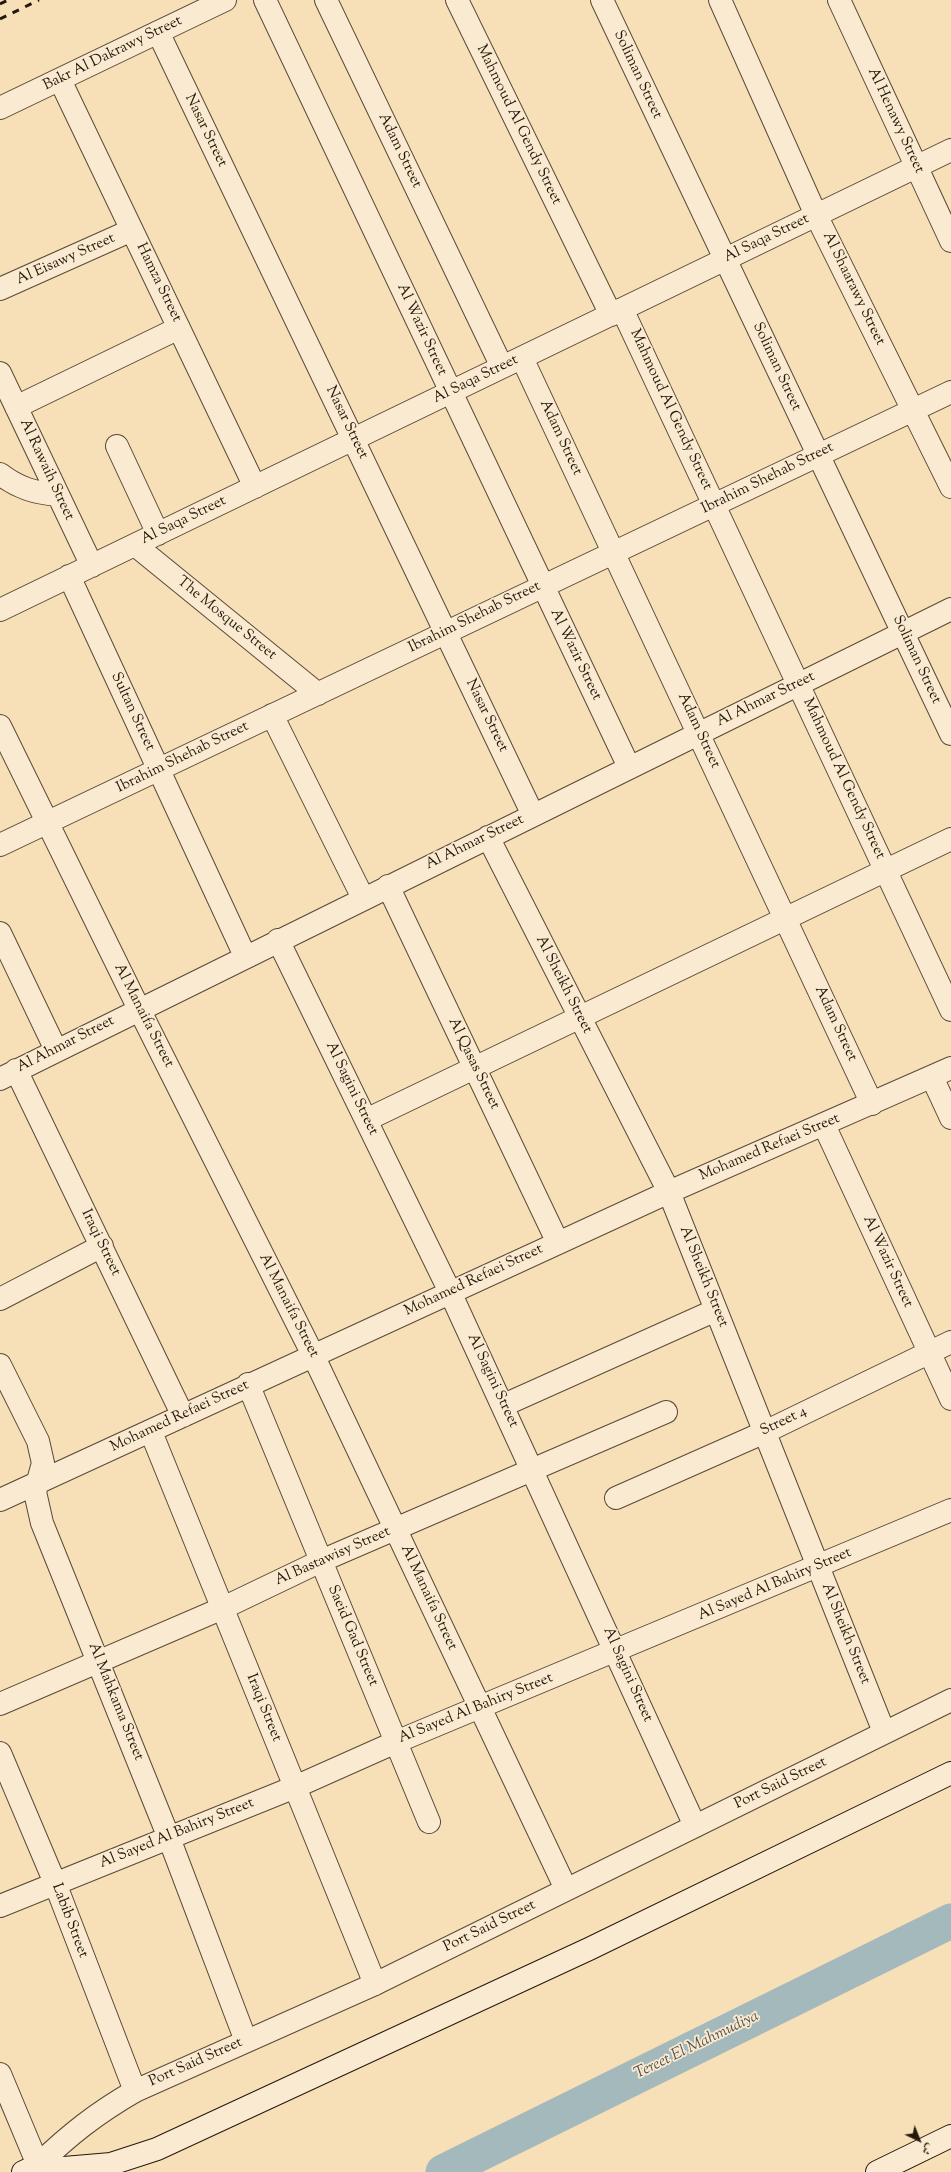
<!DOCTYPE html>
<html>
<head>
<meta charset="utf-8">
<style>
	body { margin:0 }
	#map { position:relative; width:951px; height:2172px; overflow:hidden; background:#f7dfb8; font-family:"Sorts Mill Goudy",Amiri,serif }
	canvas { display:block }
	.north { position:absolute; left:899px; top:2120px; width:40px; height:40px; -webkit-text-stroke:3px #faead1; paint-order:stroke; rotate:137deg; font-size:11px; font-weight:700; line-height:16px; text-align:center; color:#24180b }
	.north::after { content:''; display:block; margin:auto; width:14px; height:18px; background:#24180b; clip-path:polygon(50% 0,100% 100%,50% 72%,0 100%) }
</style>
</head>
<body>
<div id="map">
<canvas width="951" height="2172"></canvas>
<div class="north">ش</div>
</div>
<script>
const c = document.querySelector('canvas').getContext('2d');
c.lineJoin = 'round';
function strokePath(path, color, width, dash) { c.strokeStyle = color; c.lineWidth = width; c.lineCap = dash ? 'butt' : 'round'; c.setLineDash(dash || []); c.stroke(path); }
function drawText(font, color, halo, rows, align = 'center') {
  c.font = font + ' "Sorts Mill Goudy",serif'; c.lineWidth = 3.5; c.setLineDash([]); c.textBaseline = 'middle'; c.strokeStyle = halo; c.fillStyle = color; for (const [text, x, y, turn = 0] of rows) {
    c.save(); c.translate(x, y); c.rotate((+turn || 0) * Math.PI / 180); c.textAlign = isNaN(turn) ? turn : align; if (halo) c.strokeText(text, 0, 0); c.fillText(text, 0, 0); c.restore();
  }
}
const canal = new Path2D(`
	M443 2172 951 1921`);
const minor = new Path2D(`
	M265 0 629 767
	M326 0 502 367
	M457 0 611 315
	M602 0 951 734
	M720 0 816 215 951 487
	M839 0 951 241
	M158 32 533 815
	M60 80 255 487
	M0 108 225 0
	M0 289 132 230
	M622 309 951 1010
	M522 358 872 1104
	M0 373 92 566
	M16 407 179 328
	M117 446 158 534
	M0 474C18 488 35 493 58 495
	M135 545 318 694
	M69 576 245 956
	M0 610 951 150
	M272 715 363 898
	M0 726 139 1009 313 1355 566 1889
	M488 837 669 1192 884 1732
	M0 845 951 392
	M388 886 558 1243
	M0 933 56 1050
	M278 940 450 1292 695 1826
	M16 1070 183 1416
	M932 1077 951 1118
	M0 1079 951 609
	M366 1120 951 839
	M824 1125 951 1399
	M0 1299 102 1246
	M0 1365 38 1441 43 1463 35 1492 42 1523 169 1838 246 2041
	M248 1384 429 1822
	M504 1405 716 1310
	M151 1432 375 1984
	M616 1498 765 1432 951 1342
	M0 1500 669 1192 951 1068
	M0 1704 223 1608 321 1561 666 1412
	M0 1753 55 1883 135 2091
	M0 1906 295 1787 396 1742 951 1510
	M0 2074 38 2165`);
const tertiary = new Path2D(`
	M38 2165C70 2134 97 2113 135 2091L375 1984 951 1700`);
const secondary = new Path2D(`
	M23 2172 38 2165 64 2168 111 2164 157 2149 589 1949 951 1773
	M877 2172 951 2136`);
const rail = new Path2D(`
	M0 4 8 0
	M0 19 39 0`);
const streetNames = [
	["Bakr Al Dakrawy Street",113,54,-26],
	["Soliman Street",637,75,65],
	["Al Henawy Street",895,121,65],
	["Mahmoud Al Gendy Street",518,125,64],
	["Nasar Street",205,131,64],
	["Adam Street",399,151,64],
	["Al Saqa Street",767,239,-26],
	["Al Eisawy Street",66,260,-24],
	["Hamza Street",158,283,64],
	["Al Shaarawy Street",853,289,64],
	["Al Wazir Street",421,330,65],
	["Soliman Street",776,367,65],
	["Al Saqa Street",476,380,-26],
	["Mahmoud Al Gendy Street",670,410,65],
	["Nasar Street",346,423,64],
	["Adam Street",560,438,65],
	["Al Rawaih Street",46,470,65],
	["Ibrahim Shehab Street",768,479,-26],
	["Al Saqa Street",184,521,-26],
	["Ibrahim Shehab Street",475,618,-26],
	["The Mosque Street",226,619,39],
	["Al Wazir Street",575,655,64],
	["Soliman Street",916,660,65],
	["Al Ahmar Street",766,700,-26],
	["Sultan Street",132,712,65],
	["Nasar Street",486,716,64],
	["Adam Street",698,731,65],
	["Ibrahim Shehab Street",183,758,-26],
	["Mahmoud Al Gendy Street",843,779,65],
	["Al Ahmar Street",475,843,-26],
	["Al Sheikh Street",563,985,63],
	["Al Manaifa Street",143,1016,63],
	["Adam Street",835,1024,65],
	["Al Ahmar Street",66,1045,-27],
	["Al Qasas Street",473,1064,64],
	["Al Sagini Street",351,1089,64],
	["Mohamed Refaei Street",770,1148,-23],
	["Iraqi Street",100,1243,64],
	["Al Wazir Street",887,1262,65],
	["Al Sheikh Street",703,1277,68],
	["Mohamed Refaei Street",474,1281,-25],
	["Al Manaifa Street",288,1306,63],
	["Al Sagini Street",492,1381,65],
	["Mohamed Refaei Street",180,1417,-25],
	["Street 4",784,1422,-26],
	["Al Bastawisy Street",333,1557,-24],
	["Al Sayed Al Bahiry Street",775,1585,-23],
	["Al Manaifa Street",428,1598,65],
	["Al Sheikh Street",845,1634,68],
	["Saeid Gad Street",352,1636,67],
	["Al Sagini Street",627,1675,66],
	["Al Mahkama Street",115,1702,68],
	["Iraqi Street",263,1708,68],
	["Al Sayed Al Bahiry Street",476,1709,-22],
	["Port Said Street",781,1784,-26],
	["Al Sayed Al Bahiry Street",177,1834,-22],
	["Labib Street",69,1921,69],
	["Port Said Street",490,1927,-26],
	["Port Said Street",196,2063,-24]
];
const waterNames = [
	["Tereet El Mahmudiya",697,2046,-26]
];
strokePath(canal, '#a4b9bb', 35);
strokePath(minor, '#594a36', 24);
strokePath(tertiary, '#594a36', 24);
strokePath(secondary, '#24180b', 24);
strokePath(minor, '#faead1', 22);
strokePath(tertiary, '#faead1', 22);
strokePath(secondary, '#faead1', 22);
strokePath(rail, '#24180b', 3, [7, 7]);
drawText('15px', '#24180b', '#faead1', streetNames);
drawText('italic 16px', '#515049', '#faead1', waterNames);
</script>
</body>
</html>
